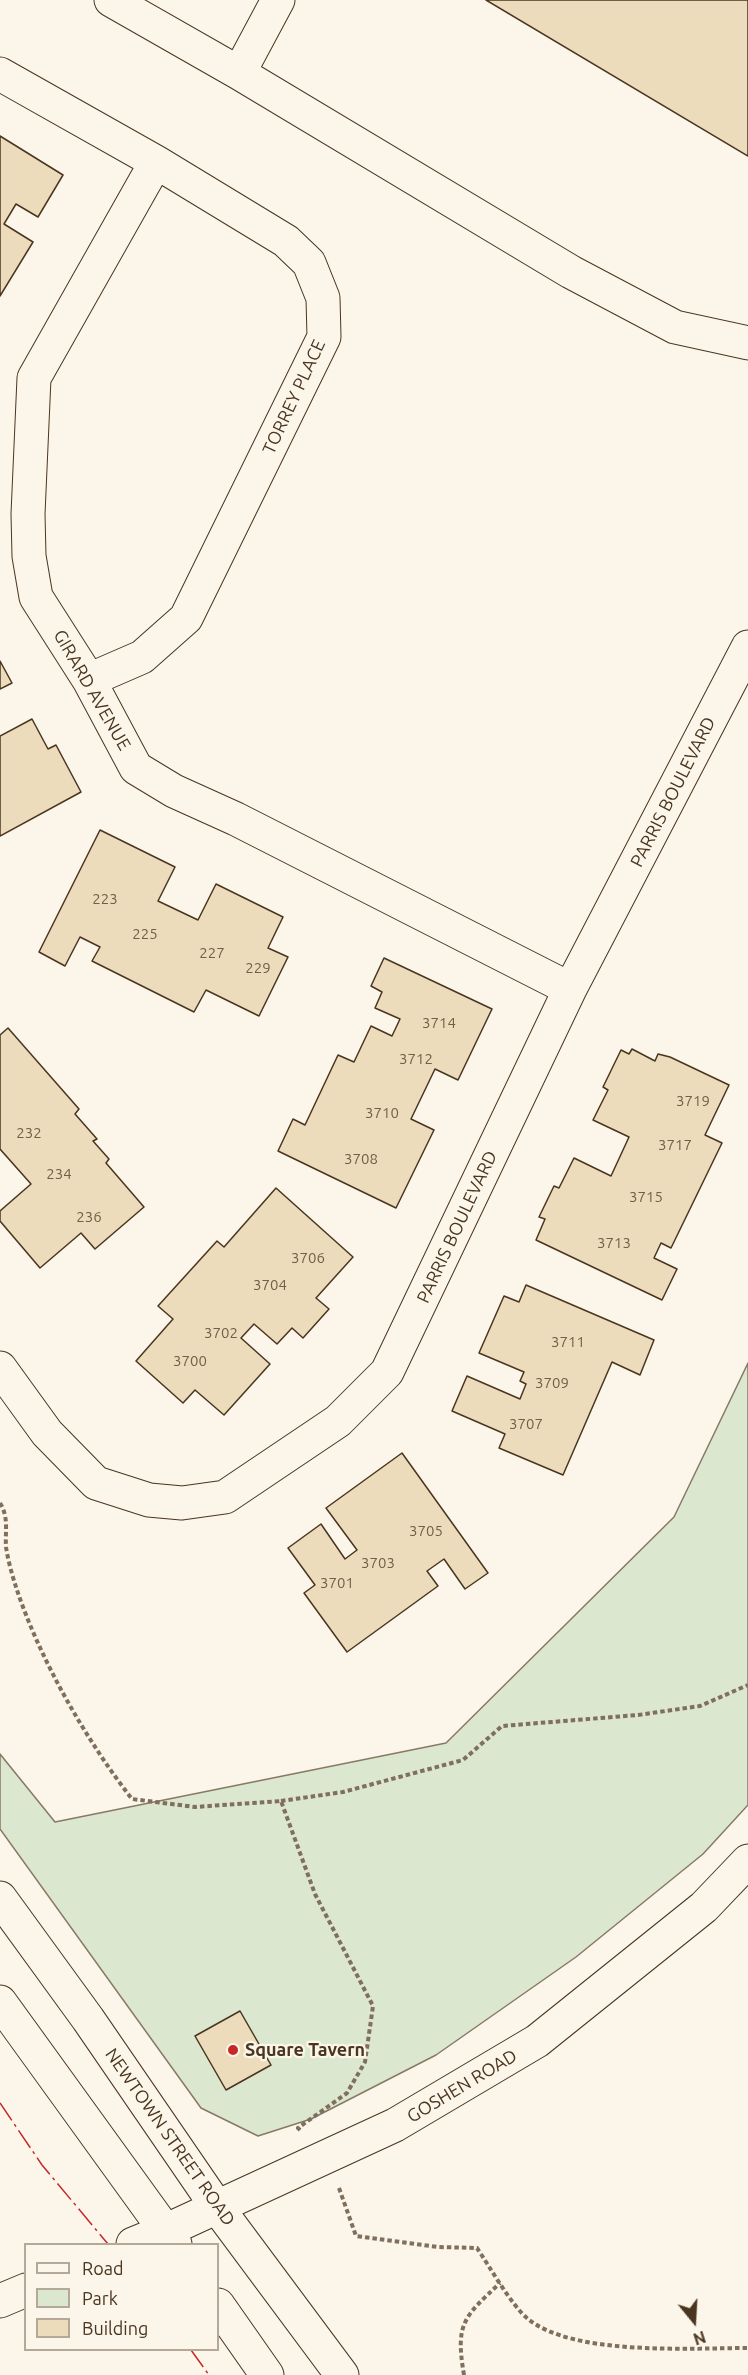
<!DOCTYPE html>
<html>
<head>
<meta charset="utf-8">
<style>
	body { margin:0 }
	#map { position:relative; width:748px; height:2375px; overflow:hidden; background:#fbf6e9; font-family:Ubuntu,sans-serif }
	canvas { display:block }
	.legend { position:absolute; left:24px; top:2243px; width:195px; height:108px; box-sizing:border-box; background:#fbf6e9; border:2px solid #b4a999; margin:0; padding:8px 10px; list-style:none; font-size:18px; color:#4a3520 }
	.legend li { display:flex; align-items:center; gap:12px; height:30px }
	.legend b { width:30px; border:2px solid #b4a999 }
	.north { position:absolute; left:664px; top:2291px; width:60px; height:60px; -webkit-text-stroke:4px #fbf6e9; paint-order:stroke; rotate:162deg; font-size:16px; font-weight:700; line-height:24px; text-align:center; color:#4a3520 }
	.north::after { content:''; display:block; margin:auto; width:21px; height:27px; background:#4a3520; clip-path:polygon(50% 0,100% 100%,50% 72%,0 100%) }
</style>
</head>
<body>
<div id="map">
<canvas width="748" height="2375"></canvas>
<ul class="legend">
<li><b style="height:8px;background:#fbf6e9"></b>Road</li>
<li><b style="height:16px;background:#dce7d0"></b>Park</li>
<li><b style="height:16px;background:#ecdcbc"></b>Building</li>
</ul>
<div class="north">N</div>
</div>
<script>
const c = document.querySelector('canvas').getContext('2d');
c.lineJoin = 'round';
function fillPath(path, color) { c.fillStyle = color; c.fill(path, 'evenodd'); }
function strokePath(path, color, width, dash) { c.strokeStyle = color; c.lineWidth = width; c.lineCap = dash ? 'butt' : 'round'; c.setLineDash(dash || []); c.stroke(path); }
function drawText(font, color, halo, rows, align = 'center') {
  c.font = font + ' Ubuntu,sans-serif'; c.lineWidth = 4.5; c.setLineDash([]); c.textBaseline = 'middle'; c.strokeStyle = halo; c.fillStyle = color; for (const [text, x, y, turn = 0] of rows) {
    c.save(); c.translate(x, y); c.rotate((+turn || 0) * Math.PI / 180); c.textAlign = isNaN(turn) ? turn : align; if (halo) c.strokeText(text, 0, 0); c.fillText(text, 0, 0); c.restore();
  }
}
const green = new Path2D(`
	M748 1363V1805L703 1854 576 1957 436 2055 311 2119 258 2136 201 2108 0 1829V1754L55 1822 446 1743 674 1517Z`);
const building = new Path2D(`
	M486 0H748V156Z
	M0 136 63 175 38 217 16 204 4 224 33 242 0 296Z
	M0 661 12 683 0 689Z
	M32 719 48 749 56 745 81 792 0 836V736Z
	M100 830 175 867 158 901 198 920 216 884 283 917 268 948 288 957 259 1016 206 990 194 1012 92 961 100 947 80 937 65 966 39 952Z
	M384 958 492 1009 458 1080 435 1069 411 1119 434 1130 396 1208 278 1151 293 1119 305 1125 338 1055 354 1062 371 1026 392 1036 400 1019 375 1008 382 992 371 986Z
	M8 1028 79 1109 75 1114 97 1139 93 1141 109 1159 106 1163 144 1207 95 1249 81 1233 40 1268 0 1221V1211L31 1184 0 1149V1035Z
	M632 1049 655 1061 658 1054 670 1057 729 1085 705 1135 722 1143 671 1248 661 1243 654 1258 677 1269 662 1300 536 1240 545 1219 539 1217 554 1186 559 1188 574 1158 611 1176 629 1137 593 1120 608 1090 603 1087 621 1050 629 1054Z
	M276 1188 353 1257 316 1298 329 1309 303 1338 292 1328 277 1344 254 1324 241 1338 270 1364 224 1415 195 1390 183 1403 136 1361 173 1319 158 1306 217 1241 224 1247Z
	M526 1285 654 1340 640 1375 612 1362 563 1475 499 1448 505 1434 452 1411 467 1376 520 1399 526 1384 520 1381 524 1372 479 1353 504 1296 519 1302Z
	M402 1453 488 1573 465 1589 444 1559 427 1571 438 1586 347 1652 304 1593 315 1585 288 1548 321 1524 345 1559 357 1550 326 1508Z
	M240 2011 271 2065 226 2090 195 2036Z`);
const path = new Path2D(`
	M0 1503C9 1517 5 1532 6 1547 8 1560 12 1575 16 1587 39 1658 86 1740 132 1799L195 1807 281 1801 315 1894 373 2006 365 2062 347 2093 298 2128 301 2131
	M281 1801 343 1792 463 1760 502 1726 638 1715 700 1706 748 1685
	M339 2188 356 2236 438 2247 477 2248C490 2267 511 2305 528 2319 574 2356 690 2348 748 2348
	M464 2375C455 2323 464 2317 500 2283`);
const minor = new Path2D(`
	M111 0 239 73 571 272 675 327 748 343
	M239 73 278 0
	M0 74 156 162 286 241 309 263 323 298 324 337 186 618 142 657 89 680
	M156 162 34 378 28 514 29 556 36 597 89 680 136 768 174 791 236 819 570 989
	M0 1368 47 1433 96 1483 149 1500 182 1503 225 1497 338 1421 387 1372 570 989 748 647
	M133 2244 165 2231
	M0 2301 26 2290`);
const major = new Path2D(`
	M0 1898 88 2019 217 2207 342 2375
	M0 2002 175 2244
	M165 2231 395 2125 537 2041 704 1907 748 1861
	M218 2305 267 2375`);
const power = new Path2D(`
	M0 2103 42 2165 108 2244
	M191 2350 209 2375`);
const markers = [
	[233,2050,6,"#c62828"]
];
const numberNames = [
	["223",105,899],
	["225",145,934],
	["227",212,953],
	["229",258,968],
	["3714",439,1023],
	["3712",416,1059],
	["3719",693,1101],
	["3710",382,1113],
	["232",29,1133],
	["3717",675,1145],
	["3708",361,1159],
	["234",59,1174],
	["3715",646,1197],
	["236",89,1217],
	["3713",614,1243],
	["3706",308,1258],
	["3704",270,1285],
	["3702",221,1333],
	["3711",568,1342],
	["3700",190,1361],
	["3709",552,1383],
	["3707",526,1424],
	["3705",426,1531],
	["3703",378,1563],
	["3701",337,1583]
];
const streetNames = [
	["TORREY PLACE",294,397,-65],
	["GIRARD AVENUE",92,690,60],
	["PARRIS BOULEVARD",673,792,-63],
	["PARRIS BOULEVARD",457,1227,-65],
	["GOSHEN ROAD",462,2086,-31],
	["NEWTOWN STREET ROAD",170,2137,55]
];
const poiNames = [
	["Square Tavern",245,2050]
];
fillPath(green, '#dce7d0');
strokePath(green, '#887966', 1.5);
fillPath(building, '#ecdcbc');
strokePath(building, '#4a3520', 1.5);
strokePath(minor, '#4a3520', 35);
strokePath(major, '#4a3520', 35);
strokePath(path, '#7f6f5c', 4, [4.5, 3]);
strokePath(minor, '#fbf6e9', 33);
strokePath(major, '#fbf6e9', 33);
strokePath(power, '#c62828', 1.5, [21, 4.5, 3, 4.5]);
for (const [x, y, r, color] of markers) { const dot = new Path2D(); dot.arc(x, y, r, 0, 2 * Math.PI); c.fillStyle = color; c.fill(dot); strokePath(dot, '#fbf6e9', 2); }
drawText('15px', '#725f47', null, numberNames);
drawText('18px', '#4a3520', '#fbf6e9', streetNames);
drawText('bold 18px', '#4a3520', '#fbf6e9', poiNames, 'left');
</script>
</body>
</html>
